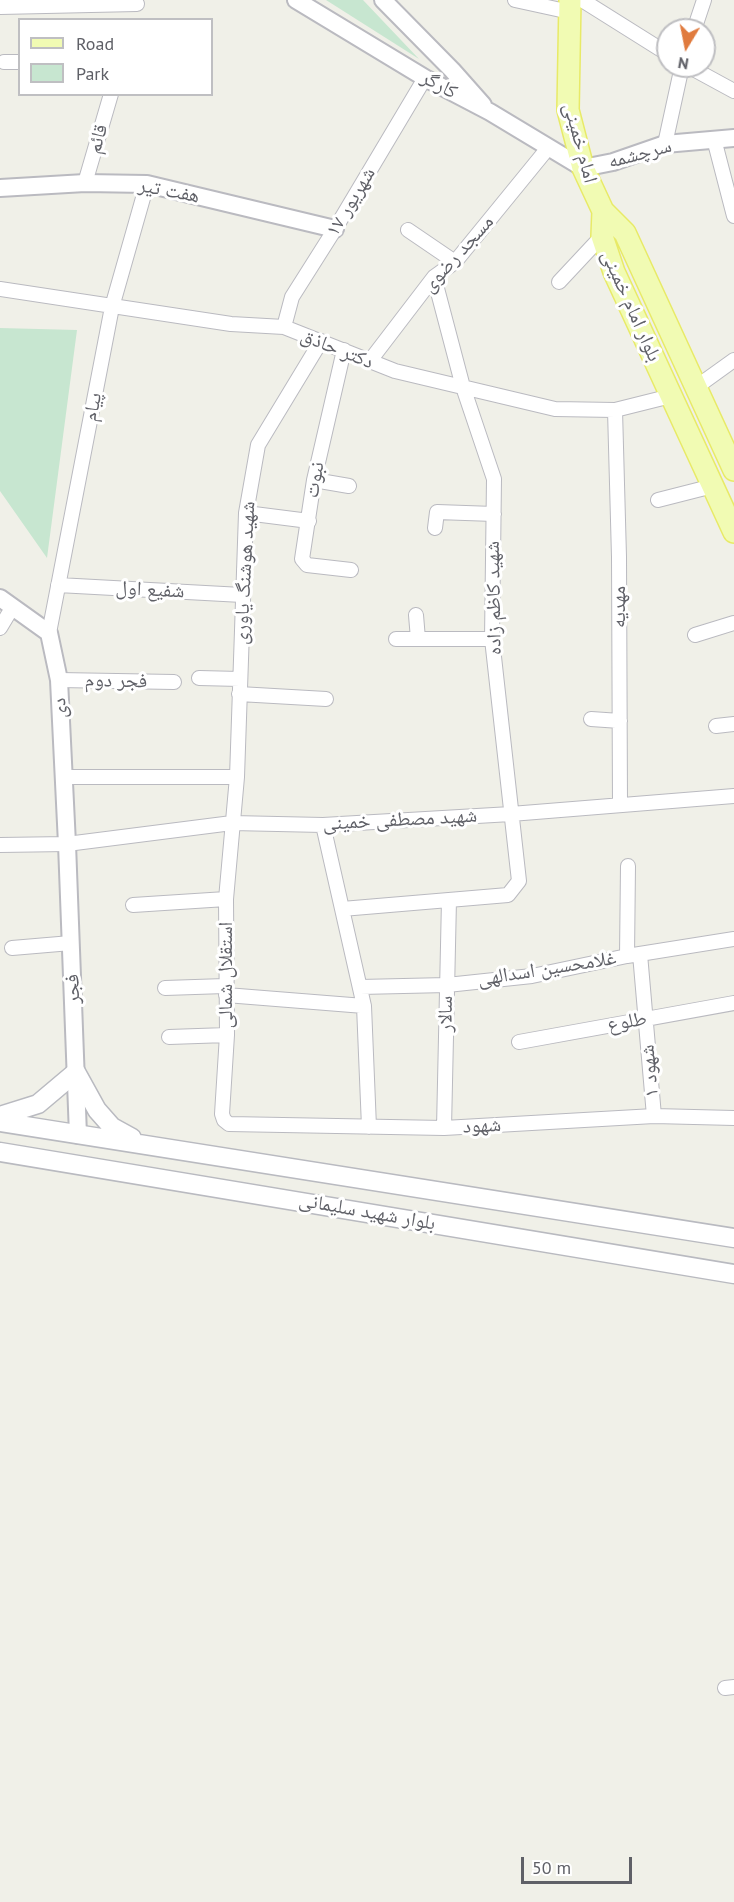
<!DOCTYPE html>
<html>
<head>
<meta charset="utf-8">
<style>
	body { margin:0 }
	#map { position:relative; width:734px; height:1902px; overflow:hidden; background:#f0f0e8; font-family:"PT Sans",sans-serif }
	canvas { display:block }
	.legend { position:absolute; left:18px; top:18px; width:195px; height:78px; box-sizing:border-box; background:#fff; border:2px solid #bfbfc2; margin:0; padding:8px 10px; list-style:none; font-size:18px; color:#5f6067 }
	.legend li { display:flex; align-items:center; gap:12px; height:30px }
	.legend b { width:30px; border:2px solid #bfbfc2 }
	.north { position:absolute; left:656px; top:18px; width:60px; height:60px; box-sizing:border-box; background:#fff; border:2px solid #bfbfc2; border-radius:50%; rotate:190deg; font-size:16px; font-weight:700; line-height:24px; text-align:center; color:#5f6067 }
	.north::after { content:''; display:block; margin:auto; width:21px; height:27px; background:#e07b3e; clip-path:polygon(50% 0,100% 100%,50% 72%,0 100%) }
	.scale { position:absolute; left:521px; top:1857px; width:111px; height:27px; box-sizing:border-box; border:3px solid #5f6067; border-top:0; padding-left:8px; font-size:18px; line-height:21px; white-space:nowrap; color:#5f6067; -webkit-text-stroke:4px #fff; paint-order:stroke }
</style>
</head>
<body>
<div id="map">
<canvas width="734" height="1902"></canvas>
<ul class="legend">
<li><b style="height:8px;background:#f1fbb3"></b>Road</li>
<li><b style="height:16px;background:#c7e6d0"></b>Park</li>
</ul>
<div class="north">N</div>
<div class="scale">50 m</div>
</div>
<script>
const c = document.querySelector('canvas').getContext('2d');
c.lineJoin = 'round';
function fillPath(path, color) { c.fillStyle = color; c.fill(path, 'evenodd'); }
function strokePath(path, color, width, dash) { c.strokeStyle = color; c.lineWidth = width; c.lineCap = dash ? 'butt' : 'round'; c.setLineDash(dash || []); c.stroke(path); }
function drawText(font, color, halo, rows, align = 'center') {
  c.font = font + ' "PT Sans","Noto Naskh Arabic",sans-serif'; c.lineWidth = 6; c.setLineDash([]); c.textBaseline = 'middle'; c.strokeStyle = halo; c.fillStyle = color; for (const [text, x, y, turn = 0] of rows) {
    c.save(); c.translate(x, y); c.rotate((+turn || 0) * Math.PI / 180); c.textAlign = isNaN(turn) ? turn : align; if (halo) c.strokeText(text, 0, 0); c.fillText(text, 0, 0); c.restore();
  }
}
const green = new Path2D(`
	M326 0H363L419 59Z
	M0 328 77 330 47 558 0 491Z`);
const minor = new Path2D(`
	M515 0 570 12
	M582 0 668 54
	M0 7 137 4
	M694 30 704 0
	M4 62H20
	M688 66 734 91
	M714 139 734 216
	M665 144 682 66
	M85 183 111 94
	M408 230 455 262
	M559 282 602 236
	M0 289 231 324 284 327 395 371 555 409 615 410 671 396
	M284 327 292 297 335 229 425 78
	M321 341 258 445 246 513 237 777 226 899 227 1035 222 1114 224 1120 229 1124 444 1128 654 1116 734 1118
	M344 350 314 480 302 559 307 565 351 570
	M369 362 434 277 455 262 548 148
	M695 388 734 360
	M615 410 619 557 620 805
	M314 480 349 486
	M658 500 713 486
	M246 513 309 521
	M435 528 437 512 494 514
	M58 585 242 595
	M416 615 418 639
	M0 628 12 608
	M49 633 112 307 147 184
	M695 635 734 623
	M396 639H492
	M199 678 240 679
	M59 680 174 682
	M239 694 326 699
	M591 719 620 721
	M716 726 734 724
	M64 777H237
	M323 825 364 1006 369 1127
	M0 845 67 844 232 823 323 825 511 814 734 796
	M133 905 226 899
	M342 909 508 895 519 881 492 639 494 479 463 387 434 277
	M12 948 71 943
	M640 954 654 1116
	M627 956 628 866
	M360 987 447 985 532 976 627 956 734 939
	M165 988 225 986
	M226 995 364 1006
	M169 1037 227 1035
	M519 1042 734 1003
	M444 1128 449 900
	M725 1688 734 1687`);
const tertiary = new Path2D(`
	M296 0 425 78 490 112 583 168 613 162 665 144 734 138
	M383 0 452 70 483 105
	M0 188 85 183 147 184 335 229
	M0 598 49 633 59 680 67 844 78 1135`);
const secondary = new Path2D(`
	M0 1116 38 1104 76 1072 97 1110 112 1127 132 1138
	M0 1122 734 1238
	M0 1152 734 1274`);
const primary = new Path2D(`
	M570 0 568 110 583 168 603 211 625 233 734 470
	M603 211 602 236 614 272 734 532`);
const streetNames = [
	["کارگر",439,85,28],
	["قائم",98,139,-74],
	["امام خمینی",580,143,75],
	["سرچشمه",640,154,-15],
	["هفت تیر",169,191,11],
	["۱۷ شهریور",351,202,-59],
	["مسجد رضوی",458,254,-48],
	["بلوار امام خمینی",631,306,66],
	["دکتر حاذق",337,349,22],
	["پیام",93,407,-79],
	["نبوت",315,480,-80],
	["شهید هوشنگ یاوری",245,573,-87],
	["شفیع اول",150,590,3],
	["شهید کاظم زاده",494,598,-91],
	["مهدیه",619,607,-90],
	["فجر دوم",116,681,1],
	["دی",60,708,-93],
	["شهید مصطفی خمینی",400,820,-3],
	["غلامحسین اسدالهی",547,969,-9],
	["استقلال شمالی",226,975,-90],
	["فجر",73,989,-92],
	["سالار",446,1014,-89],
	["طلوع",627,1022,-10],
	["شهود ۱",650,1071,-95],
	["شهود",482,1126,-3],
	["بلوار شهید سلیمانی",367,1212,10]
];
fillPath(green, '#c7e6d0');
strokePath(minor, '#babac0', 16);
strokePath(tertiary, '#babac0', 20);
strokePath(secondary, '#b9bac0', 21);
strokePath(primary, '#e8ea67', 24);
strokePath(minor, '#fff', 14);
strokePath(tertiary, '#fff', 16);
strokePath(secondary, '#fff', 18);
strokePath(primary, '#f1fbb3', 21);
drawText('20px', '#5f6067', '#fff', streetNames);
</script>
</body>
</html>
